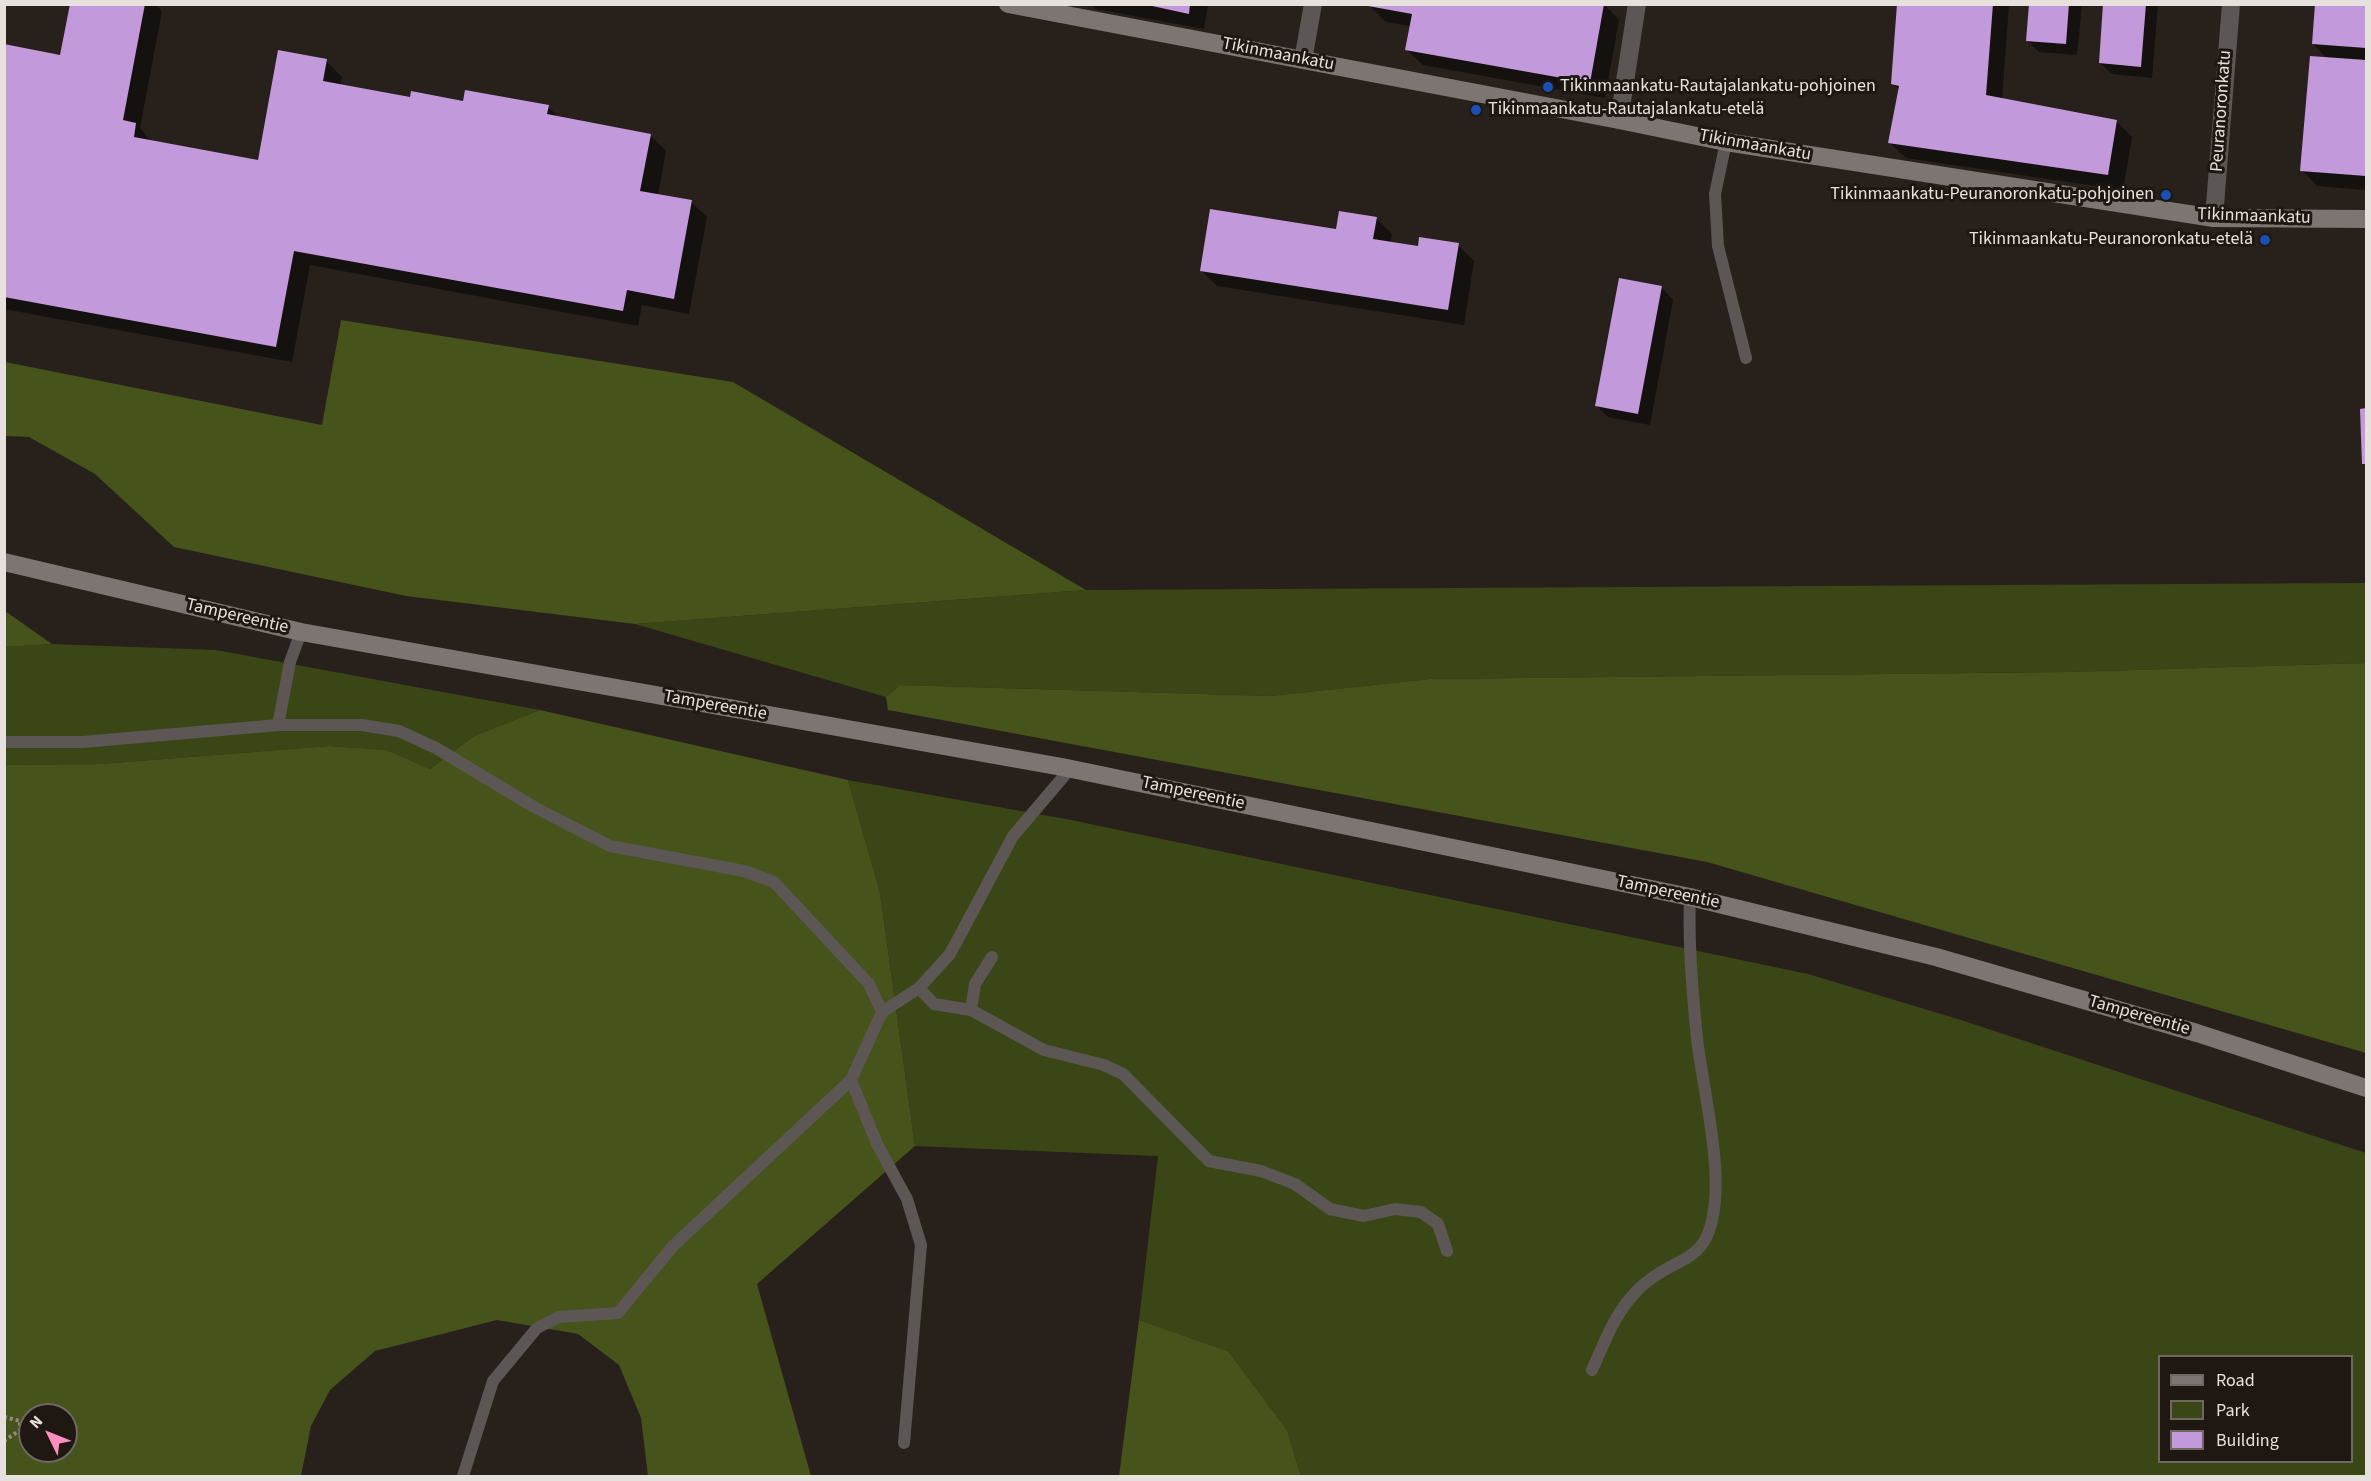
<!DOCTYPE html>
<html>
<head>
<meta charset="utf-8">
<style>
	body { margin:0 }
	#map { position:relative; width:2371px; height:1481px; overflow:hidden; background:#28201b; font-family:"Source Sans 3",sans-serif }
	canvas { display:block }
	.frame { position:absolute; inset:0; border:6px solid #e7e1dd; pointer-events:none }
	.legend { position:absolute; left:2158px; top:1355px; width:195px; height:108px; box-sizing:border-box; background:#1e1712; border:2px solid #6e6863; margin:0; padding:8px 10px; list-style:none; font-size:18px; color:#e7e1dd }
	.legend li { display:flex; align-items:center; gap:12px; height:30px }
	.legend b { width:30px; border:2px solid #6e6863 }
	.north { position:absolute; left:18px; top:1403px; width:60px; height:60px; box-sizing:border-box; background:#1e1712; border:2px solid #6e6863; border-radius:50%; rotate:313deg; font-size:16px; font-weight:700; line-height:24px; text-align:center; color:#e7e1dd }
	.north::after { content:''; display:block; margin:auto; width:21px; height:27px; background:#fe8ebe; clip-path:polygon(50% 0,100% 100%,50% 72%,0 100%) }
</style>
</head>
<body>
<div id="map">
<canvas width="2371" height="1481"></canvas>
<div class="frame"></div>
<ul class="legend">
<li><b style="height:8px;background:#7d7572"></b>Road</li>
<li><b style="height:16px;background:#3b4616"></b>Park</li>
<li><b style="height:16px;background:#c299da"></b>Building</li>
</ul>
<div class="north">N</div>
</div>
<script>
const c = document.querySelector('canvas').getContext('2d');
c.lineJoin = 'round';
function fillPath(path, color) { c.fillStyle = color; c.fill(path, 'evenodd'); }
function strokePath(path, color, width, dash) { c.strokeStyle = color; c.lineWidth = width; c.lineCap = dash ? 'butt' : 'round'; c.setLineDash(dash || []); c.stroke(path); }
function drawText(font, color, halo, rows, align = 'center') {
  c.font = font + ' "Source Sans 3",sans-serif'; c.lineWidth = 6; c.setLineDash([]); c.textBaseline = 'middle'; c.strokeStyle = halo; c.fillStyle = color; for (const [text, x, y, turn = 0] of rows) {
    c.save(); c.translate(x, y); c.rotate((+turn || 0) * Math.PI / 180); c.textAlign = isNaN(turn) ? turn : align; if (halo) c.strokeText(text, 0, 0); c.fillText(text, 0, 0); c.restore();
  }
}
const green = new Path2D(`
	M2366 583V663L2067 672 1430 679 1270 696 900 685 886 697 635 624 1086 590Z
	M52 644 216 650 540 710 474 736 430 769 387 750 329 746 101 764 5 765V647Z
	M848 780 1071 820 1808 974 1961 1020 2366 1153V1476H1301L1287 1430 1228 1351 1139 1320 1158 1156 915 1146 880 892ZM2160 1356H2352V1462H2160Z`);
const forest = new Path2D(`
	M341 320 733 382 1086 590 635 624 406 596 174 547 95 474 29 437 5 436V362L322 425Z
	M5 611 52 644 5 647Z
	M2366 663V1053L1707 862 888 710 886 697 900 685 1270 696 1430 679 2067 672Z
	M540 710 848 780 880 892 915 1146 757 1284 811 1476H648L641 1418 619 1365 578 1334 497 1320 375 1351 330 1390 311 1426 301 1476H5L4 765 101 764 329 746 387 750 430 769 474 736ZM30 1415H66V1451H30Z
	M1139 1320 1228 1351 1287 1430 1301 1476H1119Z`);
const shadow = new Path2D(`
	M71 4H155L162 11 140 128 151 142 259 162 326 61 342 77 340 86 411 99 548 107 560 118 650 135 666 151 658 195 691 202 707 217 689 314 642 305 638 326 310 265 292 362 4 309V46L62 57Z
	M1091 4H1208L1204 29 1096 9Z
	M1604 4 1619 20 1605 98 1423 65 1407 50 1411 26 1386 22 1370 6Z
	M1898 4H2009L2002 100 2116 121 2132 137 2123 190 1906 158 1890 143 1900 91 1892 83Z
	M2031 4H2082L2077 55 2039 52 2027 40Z
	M2105 4H2158L2152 78 2112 74 2100 63Z
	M2317 4H2366V190L2317 186 2302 170 2328 59 2313 44Z
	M1376 218 1392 234 1390 244 1419 248 1458 245 1474 261 1464 325 1217 286 1201 270Z
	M1662 288 1673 300 1650 425 1608 417 1596 405Z
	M2362 410H2366V466L2364 463Z`);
const building = new Path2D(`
	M70 4H145L123 120 136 123 134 137 258 160 278 50 327 59 323 81 410 97 411 91 463 101 465 90 549 105 547 114 651 134 640 191 692 200 674 299 627 290 623 311 294 251 276 347 4 297V44L60 55Z
	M1143 4H1190L1189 14Z
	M1369 4H1604L1590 83 1405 50 1412 14 1368 6Z
	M1897 4H1993L1986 95 2117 120 2108 175 1888 143 1899 86 1891 84Z
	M2029 4H2069L2066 44 2026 41Z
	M2103 4H2146L2141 67 2099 63Z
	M2315 4H2366V48L2312 44Z
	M2310 56 2366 60V176L2300 171Z
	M1210 209 1336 229 1339 211 1377 217 1373 239 1418 246 1419 237 1459 243 1448 310 1200 271Z
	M1619 278 1662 286 1638 414 1595 406Z
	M2366 408V464H2362L2360 409Z`);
const path = new Path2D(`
	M4 1417 20 1421V1430L4 1441`);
const lane = new Path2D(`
	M1726 142 1715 194 1718 246 1746 358
	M278 725 290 662 301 632
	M4 742H83L278 725H362L399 731 436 748 534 807 610 846 744 871 774 882 869 984 882 1012
	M919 988 934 1004 971 1010 1044 1050 1104 1065 1123 1074 1209 1161 1261 1171 1295 1184 1330 1209 1364 1216 1395 1209 1421 1212 1438 1224 1447 1251
	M971 1010 975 984 992 957
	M851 1080 877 1144 907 1199 921 1245 904 1443
	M1592 1370C1604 1344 1614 1315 1634 1294 1640 1287 1650 1279 1658 1274 1676 1262 1698 1257 1707 1236 1729 1186 1703 1094 1697 1038 1692 991 1688 944 1690 897
	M463 1476 493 1381 537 1328 559 1317 618 1313 673 1246 851 1080 882 1012 919 988 950 954 1013 836 1070 769`);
const street = new Path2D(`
	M1303 60 1313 4
	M1619 120 1637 4
	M2214 218 2231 4`);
const secondary = new Path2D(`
	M1008 4 1619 120 1726 142 2214 218 2366 219
	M4 562 301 632 1062 767 1690 897 1936 957 2197 1033 2366 1088`);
const markers = [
	[1548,87,6,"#1a4fb4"],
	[1476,110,6,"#1a4fb4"],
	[2166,195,6,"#1a4fb4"],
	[2265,240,6,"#1a4fb4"]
];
const streetNames = [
	["Tikinmaankatu",1278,55,11],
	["Peuranoronkatu",2222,111,-86],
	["Tikinmaankatu",1755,146,10],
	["Tikinmaankatu",2254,217,2],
	["Tampereentie",237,617,13],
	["Tampereentie",715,706,10],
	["Tampereentie",1193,794,12],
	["Tampereentie",1668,893,12],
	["Tampereentie",2139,1016,16]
];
const poiNames = [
	["Tikinmaankatu-Rautajalankatu-pohjoinen",1560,87],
	["Tikinmaankatu-Rautajalankatu-etelä",1488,110],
	["Tikinmaankatu-Peuranoronkatu-pohjoinen",2154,195,"right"],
	["Tikinmaankatu-Peuranoronkatu-etelä",2253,240,"right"]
];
fillPath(green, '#3b4616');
fillPath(forest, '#46531a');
fillPath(shadow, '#0007');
fillPath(building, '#c299da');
strokePath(path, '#918a85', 4, [3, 3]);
strokePath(lane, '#5c5755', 12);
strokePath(street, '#5c5755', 18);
strokePath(secondary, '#7d7572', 18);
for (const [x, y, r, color] of markers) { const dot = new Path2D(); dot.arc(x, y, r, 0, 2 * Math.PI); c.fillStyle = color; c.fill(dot); strokePath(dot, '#1e1712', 2); }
drawText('18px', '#e7e1dd', '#1e1712', streetNames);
drawText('18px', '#e7e1dd', '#1e1712', poiNames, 'left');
</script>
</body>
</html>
